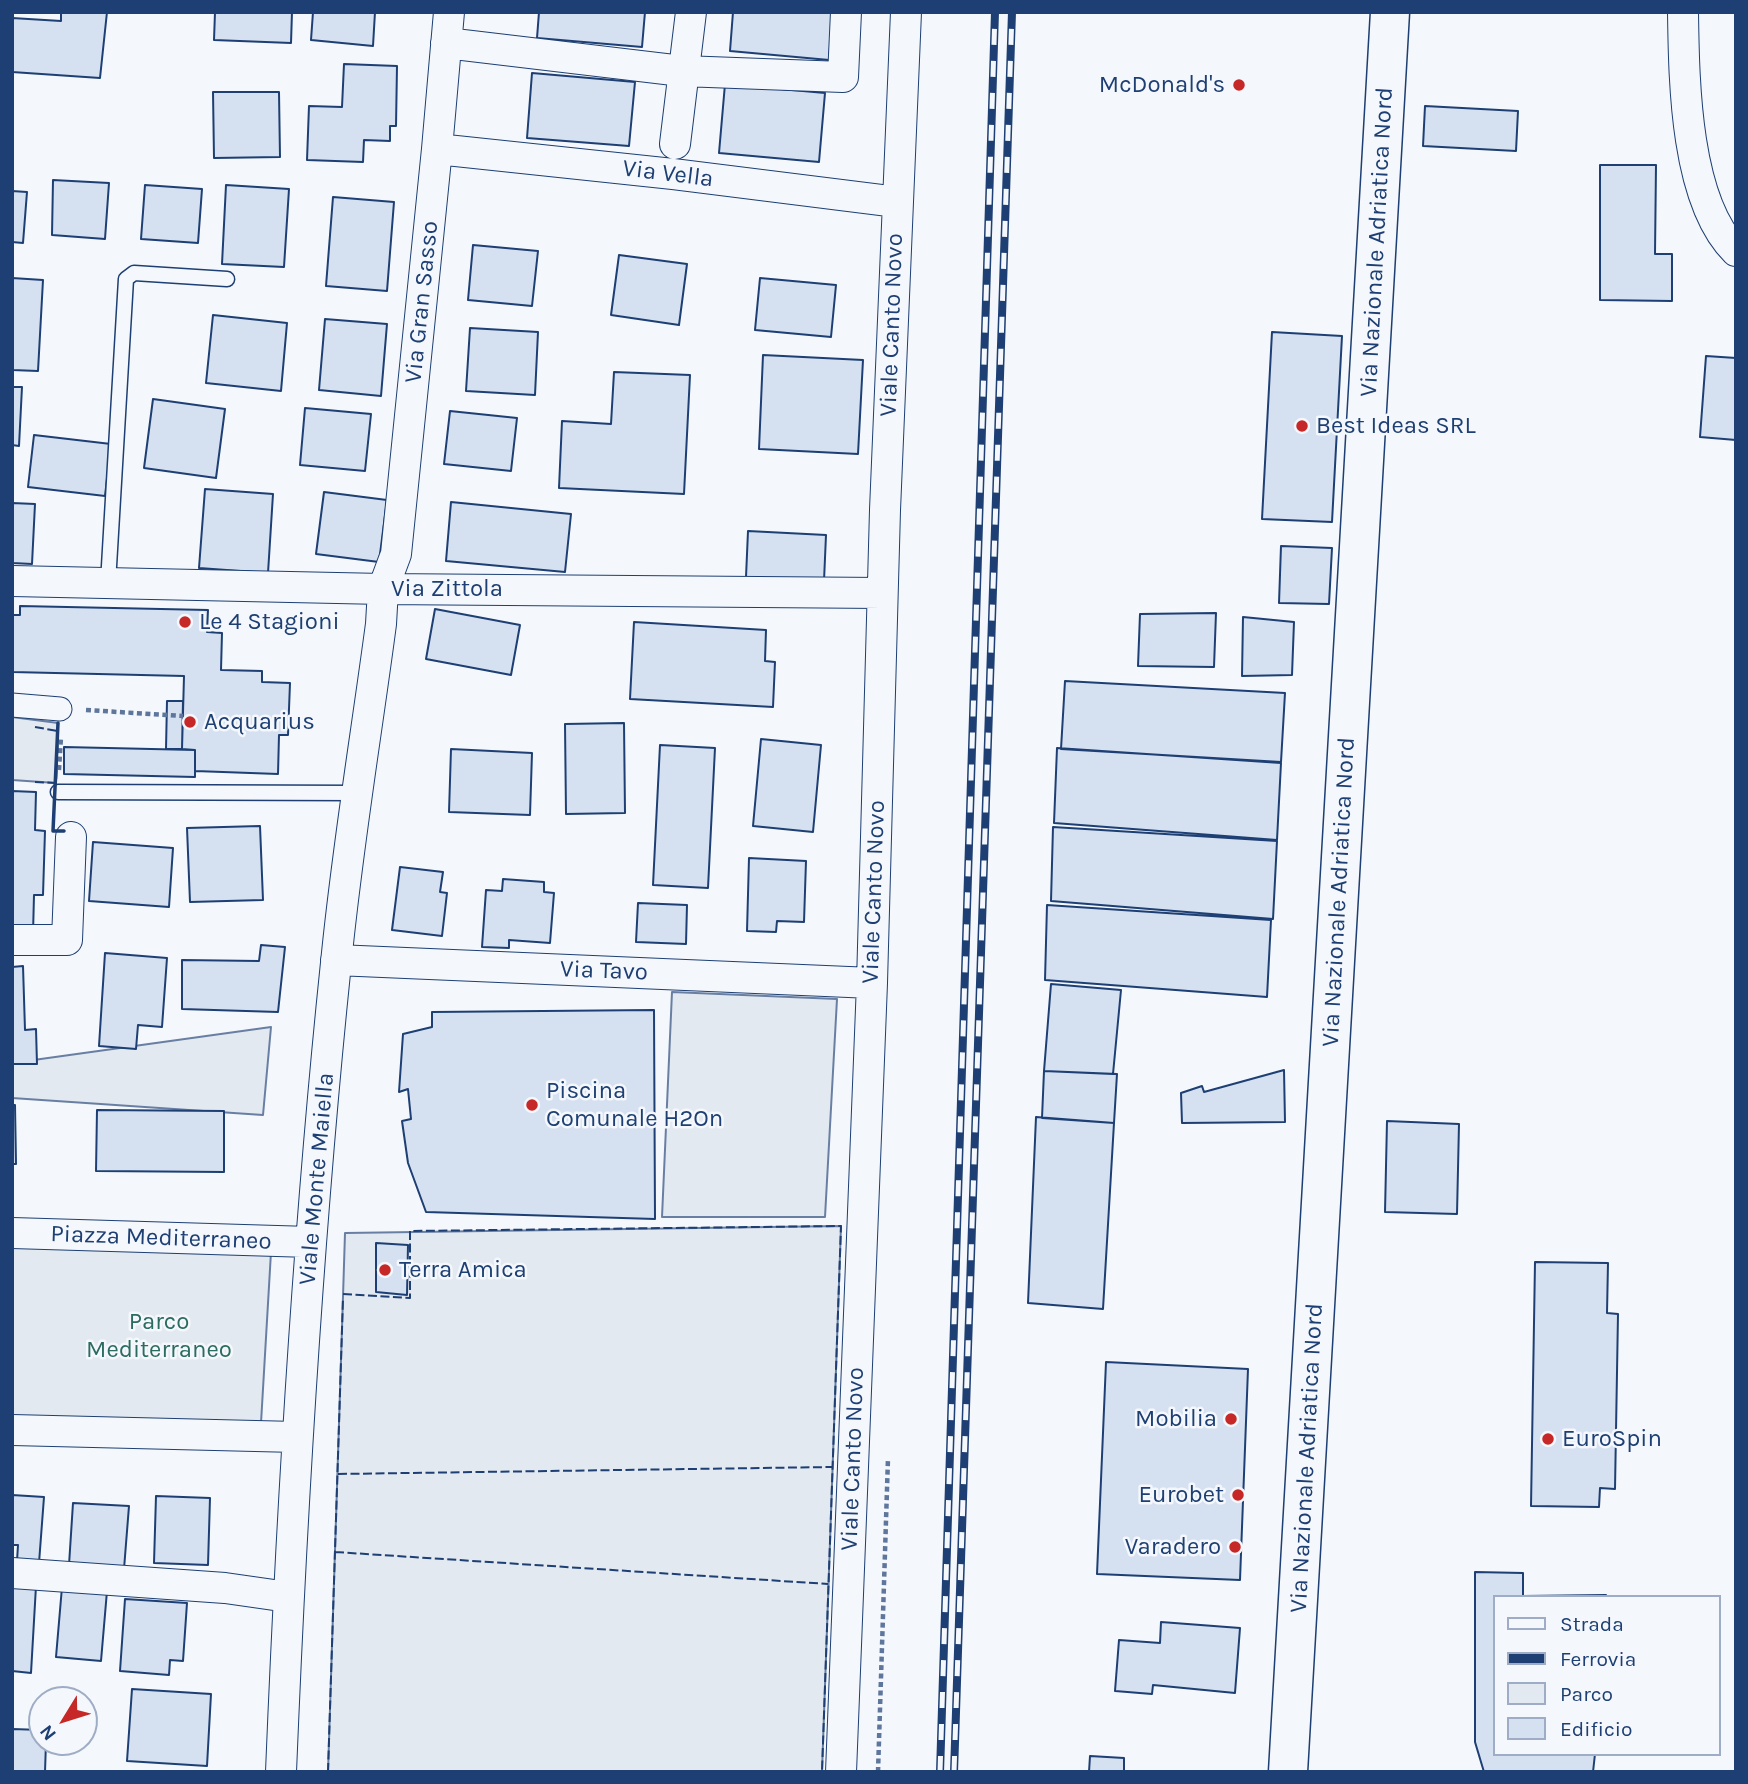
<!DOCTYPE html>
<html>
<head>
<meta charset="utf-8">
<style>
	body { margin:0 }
	#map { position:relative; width:1748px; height:1784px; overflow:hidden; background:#f4f7fb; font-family:Karla,sans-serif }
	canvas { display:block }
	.frame { position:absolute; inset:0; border:14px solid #1d3f73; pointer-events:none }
	.legend { position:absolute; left:1493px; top:1595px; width:228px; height:161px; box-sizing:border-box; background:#f4f7fb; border:2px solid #9eadc5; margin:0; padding:9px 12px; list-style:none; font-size:21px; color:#1d3f73 }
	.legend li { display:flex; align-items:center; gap:14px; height:35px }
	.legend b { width:35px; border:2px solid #9eadc5 }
	.north { position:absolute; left:28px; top:1686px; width:70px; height:70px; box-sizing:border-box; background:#f4f7fb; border:2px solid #9eadc5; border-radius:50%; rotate:232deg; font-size:19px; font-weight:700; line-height:28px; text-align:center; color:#1d3f73 }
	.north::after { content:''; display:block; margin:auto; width:24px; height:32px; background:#c62828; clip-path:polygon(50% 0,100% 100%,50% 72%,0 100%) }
</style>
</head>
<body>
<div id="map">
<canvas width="1748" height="1784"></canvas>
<div class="frame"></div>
<ul class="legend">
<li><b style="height:9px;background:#f4f7fb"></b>Strada</li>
<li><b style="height:9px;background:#1d3f73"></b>Ferrovia</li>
<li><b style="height:19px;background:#e3e9f0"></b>Parco</li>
<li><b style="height:19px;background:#d5e0f0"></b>Edificio</li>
</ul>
<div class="north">N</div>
</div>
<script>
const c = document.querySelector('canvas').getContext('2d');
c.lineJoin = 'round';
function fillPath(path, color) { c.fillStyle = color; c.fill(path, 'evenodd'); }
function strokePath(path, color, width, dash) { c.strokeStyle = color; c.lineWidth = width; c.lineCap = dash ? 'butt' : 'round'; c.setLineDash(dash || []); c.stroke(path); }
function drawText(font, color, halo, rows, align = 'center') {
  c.font = font + ' Karla,sans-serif'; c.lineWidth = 5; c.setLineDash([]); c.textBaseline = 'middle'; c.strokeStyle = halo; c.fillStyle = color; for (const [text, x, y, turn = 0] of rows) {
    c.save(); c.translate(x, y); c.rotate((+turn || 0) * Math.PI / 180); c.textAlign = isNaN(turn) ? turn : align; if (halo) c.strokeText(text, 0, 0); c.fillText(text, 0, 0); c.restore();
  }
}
const green = new Path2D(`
	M12 717 58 723 56 783 12 780Z
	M672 992 837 999 825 1217H662Z
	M271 1027 263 1115 12 1098V1063Z
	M841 1226 822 1772H328L345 1233Z
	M12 1246 271 1252 261 1423 12 1420Z`);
const building = new Path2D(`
	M61 12H107L100 78 12 72V18L61 21Z
	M215 12H292L291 43 214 40Z
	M313 12H375L373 46 311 40Z
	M539 12H645L642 47 537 38Z
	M733 12H833L829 60 730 51Z
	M344 64 397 66 396 126H390V141L364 140 363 162 307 160 309 106 342 107Z
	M532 73 635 82 629 146 527 138Z
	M725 84 825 93 819 162 719 153Z
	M213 92H279L280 157 214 158Z
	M1425 106 1518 111 1516 151 1423 146Z
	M1600 165H1656L1655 254H1672V301L1600 300Z
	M53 180 109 183 105 239 52 235Z
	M145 185 202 189 198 243 141 239Z
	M226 185 289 189 284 267 222 264Z
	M12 191 27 192 23 243 12 242Z
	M333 197 394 202 387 291 326 286Z
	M473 245 538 251 532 306 468 300Z
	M619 255 687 264 679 325 611 315Z
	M12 278 43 280 38 371 12 370Z
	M760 278 836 285 831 337 755 330Z
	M213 315 287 323 281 391 206 383Z
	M325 319 387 324 381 396 319 390Z
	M470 328 538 332 535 395 466 391Z
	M1272 332 1342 336 1332 522 1262 519Z
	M763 355 863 360 858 454 759 449Z
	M1706 356 1736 358V440L1700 437Z
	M614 372 690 375 684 494 559 488 562 421 611 424Z
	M12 387H22L19 446 12 445Z
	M153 399 225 409 216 478 144 468Z
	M305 408 371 414 365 471 300 465Z
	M450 411 517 418 511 471 444 464Z
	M34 435 111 444 105 496 28 487Z
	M205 489 273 494 268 573 199 568Z
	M324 492 387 500 379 562 316 554Z
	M451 502 571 514 565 572 446 561Z
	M12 503 35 504 32 564 12 563Z
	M748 531 826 535 824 581 746 577Z
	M1281 546 1332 548 1329 604 1279 603Z
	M20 606 208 610 207 632 222 633 221 670 262 671V682L290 683 288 735H279L278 774 195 771V750L182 749 184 676 12 672V615H20Z
	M435 609 520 625 511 675 426 659Z
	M1216 613 1214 667 1138 666 1140 614Z
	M1243 617 1294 622 1292 675 1242 676Z
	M634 622 766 630 765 661 775 662 773 707 630 699Z
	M1065 681 1285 693 1281 762 1061 749Z
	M167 701H183L182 749H166Z
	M624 723 625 813 566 814 565 724Z
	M761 739 821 745 813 832 753 826Z
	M660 745 715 748 708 888 653 885Z
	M64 747 195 750V777L64 774Z
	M1057 748 1281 763 1277 840 1054 823Z
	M451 749 532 753 530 815 449 812Z
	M12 791 36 792 35 830 45 831 43 895H34L33 934 12 933Z
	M260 826 263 900 190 902 187 828Z
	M1053 827 1277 841 1273 919 1051 901Z
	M93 842 173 848 169 907 89 901Z
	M749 858 806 861 804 922 777 921 776 932 747 931Z
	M400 867 443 872 440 892 447 893 442 936 392 930Z
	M503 879 544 882V892L554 893 550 943 509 940V948L482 947 486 890 502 891Z
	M638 903 687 905 686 944 636 942Z
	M1047 905 1271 920 1267 997 1045 980Z
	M261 945 285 947 278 1012 182 1009V960L259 961Z
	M105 953 167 958 162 1027 138 1025 136 1049 99 1046Z
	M23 966 25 1030 36 1029 37 1064H12V967Z
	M1051 984 1121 990 1113 1074 1044 1071Z
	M654 1010 655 1219 426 1212 408 1163 402 1121 411 1119 408 1089 399 1092 403 1034 432 1027V1012Z
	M1284 1070 1285 1122 1182 1123 1181 1093 1202 1086 1204 1092Z
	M1044 1071 1117 1074 1114 1123 1042 1118Z
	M12 1105H15L16 1164H12Z
	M97 1110 224 1111V1172L96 1171Z
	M1036 1117 1114 1123 1103 1309 1028 1303Z
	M1387 1121 1459 1124 1457 1214 1385 1212Z
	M376 1243 408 1245 407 1295 376 1292Z
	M1535 1262 1608 1263 1607 1313 1618 1314 1615 1489 1600 1488 1599 1507 1531 1506Z
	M1106 1362 1248 1369 1240 1580 1097 1574Z
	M12 1495 44 1497 39 1563 17 1561 18 1545H12Z
	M156 1496 210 1498 208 1565 154 1563Z
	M73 1503 129 1506 124 1569 69 1565Z
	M1475 1572 1523 1573V1596L1606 1595V1597H1494V1754H1595L1593 1772H1484L1475 1742Z
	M12 1585 36 1586 31 1673 12 1671Z
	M62 1587 107 1591 101 1661 56 1657Z
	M125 1599 187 1603 183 1661 170 1660 169 1675 120 1671Z
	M1161 1622 1240 1628 1235 1693 1153 1685 1152 1694 1115 1691 1119 1640 1160 1643Z
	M132 1689 211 1694 207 1766 127 1761Z
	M12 1729 42 1730V1742H46L45 1772H12Z
	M1090 1756 1124 1758V1772H1089Z`);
const path = new Path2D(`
	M86 710 183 716
	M59 770 61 737
	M878 1772 888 1458`);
const service = new Path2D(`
	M108 583 126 279 134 273 227 279
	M58 792 358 793`);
const pedestrian = new Path2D(`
	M12 705 60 709`);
const minor = new Path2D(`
	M1683 12C1684 80 1685 201 1736 251
	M446 43 682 71 843 77 846 12
	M675 144 691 12
	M437 149 673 174 897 202
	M12 581 383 589 882 593
	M12 940H67L71 837
	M336 960 872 983
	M12 1233 310 1242
	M12 1430 296 1437
	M12 1573 225 1588 288 1597
	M281 1772C292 1501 308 1232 336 963 347 849 366 737 381 624L383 589 396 554 437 149 449 12
	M841 1772 872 983 885 510 906 12`);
const secondary = new Path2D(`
	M1288 1772 1390 12`);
const rail = new Path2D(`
	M940 1772 995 12
	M954 1772 1012 12`);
const fence = new Path2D(`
	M35 727 58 731 56 783 35 782
	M343 1294 410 1298V1231L841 1226 822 1772
	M338 1474 832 1467
	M335 1552 828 1584
	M328 1772 343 1298`);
const wall = new Path2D(`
	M58 723 53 831H64`);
const markers = [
	[1239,85,7,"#c62828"],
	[1302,426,7,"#c62828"],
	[185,622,7,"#c62828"],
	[190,722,7,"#c62828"],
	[532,1105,7,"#c62828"],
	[385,1270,7,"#c62828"],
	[1231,1419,7,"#c62828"],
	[1548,1439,7,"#c62828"],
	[1238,1495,7,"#c62828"],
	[1235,1547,7,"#c62828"]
];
const poiNames = [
	["McDonald's",1225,85,"right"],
	["Best Ideas SRL",1316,426],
	["Le 4 Stagioni",199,622],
	["Acquarius",204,722],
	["Piscina",546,1091],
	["Comunale H2On",546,1119],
	["Terra Amica",399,1270],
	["Mobilia",1217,1419,"right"],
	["EuroSpin",1562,1439],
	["Eurobet",1224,1495,"right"],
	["Varadero",1221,1547,"right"]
];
const streetNames = [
	["Via Vella",668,174,7],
	["Via Nazionale Adriatica Nord",1377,242,-87],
	["Via Gran Sasso",422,302,-84],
	["Viale Canto Novo",892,325,-88],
	["Via Zittola",447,589],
	["Viale Canto Novo",874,892,-88],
	["Via Nazionale Adriatica Nord",1339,892,-87],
	["Via Tavo",604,971,2],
	["Viale Monte Maiella",317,1179,-85],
	["Piazza Mediterraneo",161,1238,2],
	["Via Nazionale Adriatica Nord",1307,1458,-87],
	["Viale Canto Novo",853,1459,-88]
];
const parkNames = [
	["Parco",159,1322],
	["Mediterraneo",159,1350]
];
fillPath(green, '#e3e9f0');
strokePath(green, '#687fa3', 2);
fillPath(building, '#d5e0f0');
strokePath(building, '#1d3f73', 2);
strokePath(service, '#1d3f73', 17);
strokePath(pedestrian, '#1d3f73', 25);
strokePath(minor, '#1d3f73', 32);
strokePath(secondary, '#1d3f73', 41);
strokePath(path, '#5e769c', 4.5, [5, 3.5]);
strokePath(service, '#f4f7fb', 14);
strokePath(pedestrian, '#f4f7fb', 23);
strokePath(minor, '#f4f7fb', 30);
strokePath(secondary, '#f4f7fb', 38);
strokePath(rail, '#1d3f73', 8);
strokePath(rail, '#f4f7fb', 5, [16]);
strokePath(fence, '#1d3f73', 2, [9, 3.5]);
strokePath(wall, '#1d3f73', 3.5);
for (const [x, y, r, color] of markers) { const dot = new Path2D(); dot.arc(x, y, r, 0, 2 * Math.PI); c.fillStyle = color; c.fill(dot); strokePath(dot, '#f4f7fb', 2.5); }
drawText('24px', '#1d3f73', '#f4f7fb', poiNames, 'left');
drawText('24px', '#1d3f73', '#f4f7fb', streetNames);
drawText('24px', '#2c6c60', '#f4f7fb', parkNames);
</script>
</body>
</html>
